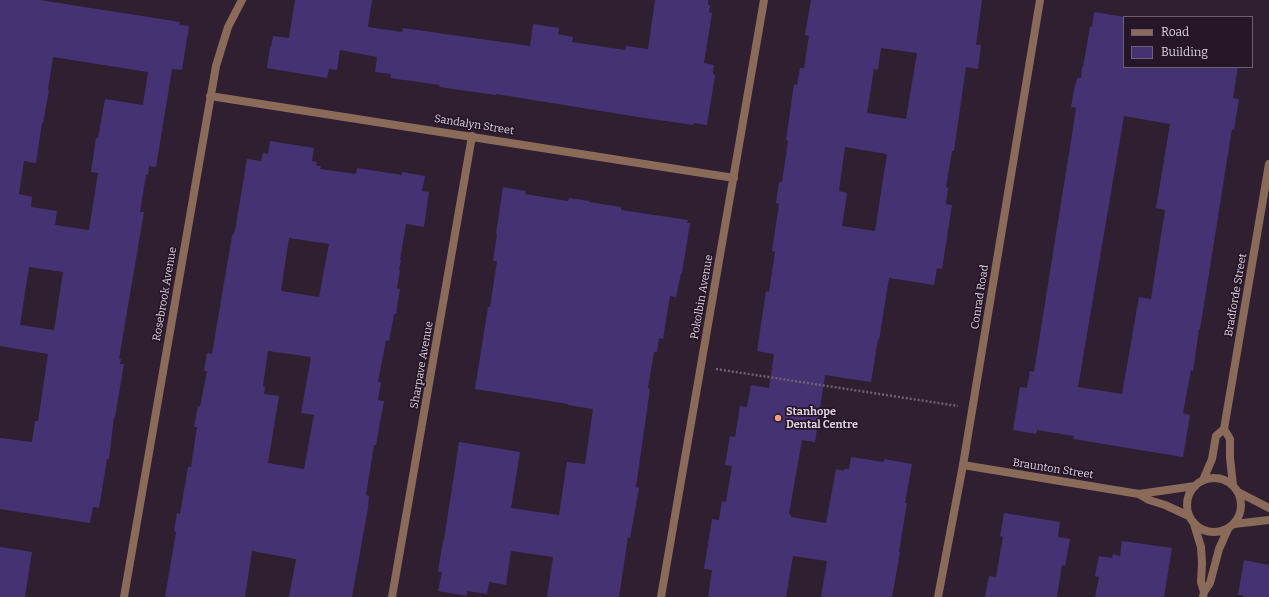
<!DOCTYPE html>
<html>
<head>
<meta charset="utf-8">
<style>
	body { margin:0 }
	#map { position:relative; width:1269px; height:597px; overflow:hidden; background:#301f31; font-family:Bitter,serif }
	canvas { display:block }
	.legend { position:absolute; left:1123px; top:16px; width:130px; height:52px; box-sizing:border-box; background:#261627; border:1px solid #6f6170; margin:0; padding:5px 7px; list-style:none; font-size:12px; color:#ddd2de }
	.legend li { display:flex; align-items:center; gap:8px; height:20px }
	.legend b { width:20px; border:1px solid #6f6170 }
</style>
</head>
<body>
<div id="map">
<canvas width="1269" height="597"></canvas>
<ul class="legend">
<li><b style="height:5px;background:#8a6a59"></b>Road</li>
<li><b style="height:11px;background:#453273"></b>Building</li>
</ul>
</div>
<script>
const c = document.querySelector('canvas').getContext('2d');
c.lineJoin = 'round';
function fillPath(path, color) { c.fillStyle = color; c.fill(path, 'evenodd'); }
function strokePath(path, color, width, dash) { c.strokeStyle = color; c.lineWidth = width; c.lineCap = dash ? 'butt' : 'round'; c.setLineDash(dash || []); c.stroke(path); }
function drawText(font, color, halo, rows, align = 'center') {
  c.font = font + ' Bitter,serif'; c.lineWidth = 3.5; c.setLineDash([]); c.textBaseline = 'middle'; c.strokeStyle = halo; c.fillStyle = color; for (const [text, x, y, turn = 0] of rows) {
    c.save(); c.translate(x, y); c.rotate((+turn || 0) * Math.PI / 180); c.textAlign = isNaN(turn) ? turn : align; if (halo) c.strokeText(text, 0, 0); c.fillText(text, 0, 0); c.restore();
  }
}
const building = new Path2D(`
	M0 0H40L180 22 179 25 189 26 182 70 172 69 156 167 149 166 148 175H146L140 212H144L119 359H121L120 364H124L115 417H114L109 459H107L99 508 93 507 90 523 0 509V438L32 442 35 421H38L48 354 0 346ZM53 57 148 72 143 105 105 99 98 138H96L91 172 98 173 89 230 55 225 57 211 31 207 32 197 19 194 24 161 36 163 42 123H43L49 90H48ZM29 267 63 272 54 330 20 325Z
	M295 0H372L368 27 402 32 403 28 530 46 533 24 559 28 558 34 573 37 572 42 625 50 626 46 648 49 655 0H708V5H710L709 12 712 13 704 63 714 65 713 74 715 75 707 125 694 123 693 125 638 117 496 94V95L439 87 440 85 390 78 391 74 375 72 377 57 340 50 337 70 329 69 327 78 267 68 270 47H271L273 36 289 38Z
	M811 0H982L976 45H981L978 69 966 67 954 151H952L946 187 948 188 946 204 952 205 942 269 937 268 934 285 889 278 879 340 878 339 871 382 825 375 815 442 802 440 789 514 791 515V517L826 523 836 469 844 471V469H849L851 457 884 462V459L912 464 905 503H907L899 552H900L892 597H821L827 561 793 556 786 597H708L712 570 704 569 712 519 719 520 722 501 726 502 732 466 725 465 730 436 735 437 740 406 747 407 751 385 769 388 774 354 757 351 766 291 769 292 775 252 772 251 779 204 776 203 779 182H782L788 141 786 140 794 84 797 85 800 68H804L809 36 805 35ZM881 48 917 53 906 119 867 113 874 69 878 70ZM845 147 887 154 875 231 842 226 847 193 839 191Z
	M1094 12 1124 17V67H1238L1233 98 1239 99 1234 130 1232 129 1202 317 1200 329H1199L1193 371 1191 370 1183 413 1190 415 1183 457 1073 439 1074 436 1037 430 1036 434 1013 430 1020 387 1027 388 1030 371 1034 372 1073 128 1076 108 1071 107 1075 84H1076L1077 78H1081L1082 67H1083L1090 27H1092ZM1124 116 1170 124 1156 208 1165 210 1151 299 1139 297 1122 394 1078 387Z
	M270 141 314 148 312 161 317 162 316 166H321L320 169 356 174 357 168 402 175V172L425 176 422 191 429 192 424 227 406 224 400 260H401L399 270H400L397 288 400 289 396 314H394L389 341 386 340 378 382H381L378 400 384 401 376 445H374L366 495 369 496 368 508 352 597H289L296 559 252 551 245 597H165L176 532 174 531 177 513 180 514 188 467H191L197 427H194L198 406 200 407 207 371H204L207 353 212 354 226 271 232 236 235 231 247 159 261 161 263 153 268 154ZM289 238 329 244 319 297 281 291ZM268 351 311 357 301 413 314 415 304 469 268 463 279 396 264 394 265 387 263 386Z
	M503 187 526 191 525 194 568 201 569 198 589 201V202L621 207V210L688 220 687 223H690L682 273H681L676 297 670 296 663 339 659 338 657 352H654L648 388 650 389 636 487 639 488 630 538 628 537 619 597H547L553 557 511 551 506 585 489 582 487 594 467 591V596L438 591 442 572H438L443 540H444L459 442 520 452 511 508 559 515 567 462 585 464 593 409 568 405V404L475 389 488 307H490L497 261H493L497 234H496Z
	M1004 513 1060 522 1058 537 1070 539 1065 566 1062 565 1057 597H985L989 576 996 577 1003 537 1000 536Z
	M1122 541 1172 548 1164 597H1095L1099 577 1095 576 1099 556 1112 558 1113 554 1120 556Z
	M0 547 32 552 25 597H0Z
	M1244 560 1269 565V597H1243V595H1238Z`);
const path = new Path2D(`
	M716 369 958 406`);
const minor = new Path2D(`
	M210 96 734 178
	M963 465 1139 494 1195 486
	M1187 505a27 27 0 1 1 54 0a27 27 0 1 1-54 0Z
	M1203 480 1212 459 1216 436 1224 429
	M1233 485 1230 458V439L1224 429 1269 164
	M1238 492 1269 508
	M1139 494 1149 500 1165 505 1189 516
	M1194 524 1201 547 1202 563 1201 582 1204 592 1203 597
	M1234 524 1269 520
	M1204 592 1210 583 1219 549 1228 529
	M124 597 216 66 228 27 242 0
	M392 597 472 136
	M661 597 764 0`);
const tertiary = new Path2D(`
	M938 597 963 465 1040 0`);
const markers = [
	[778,418,4,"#f1a17c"]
];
const streetNames = [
	["Sandalyn Street",474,125,9],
	["Rosebrook Avenue",165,294,-80],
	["Bradforde Street",1236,295,-80],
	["Pokolbin Avenue",702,297,-80],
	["Conrad Road",980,297,-81],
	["Sharpave Avenue",422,365,-80],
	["Braunton Street",1053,469,9]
];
const poiNames = [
	["Stanhope",786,412],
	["Dental Centre",786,425]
];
fillPath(building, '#453273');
strokePath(path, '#6f6070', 2.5, [2, 2]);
strokePath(minor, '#8a6a59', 8);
strokePath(tertiary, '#8a6a59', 8);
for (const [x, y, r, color] of markers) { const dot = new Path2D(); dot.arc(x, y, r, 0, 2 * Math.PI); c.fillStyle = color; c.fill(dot); strokePath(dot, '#261627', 1.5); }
drawText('11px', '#ddd2de', '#261627', streetNames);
drawText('bold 11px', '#ddd2de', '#261627', poiNames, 'left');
</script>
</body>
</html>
